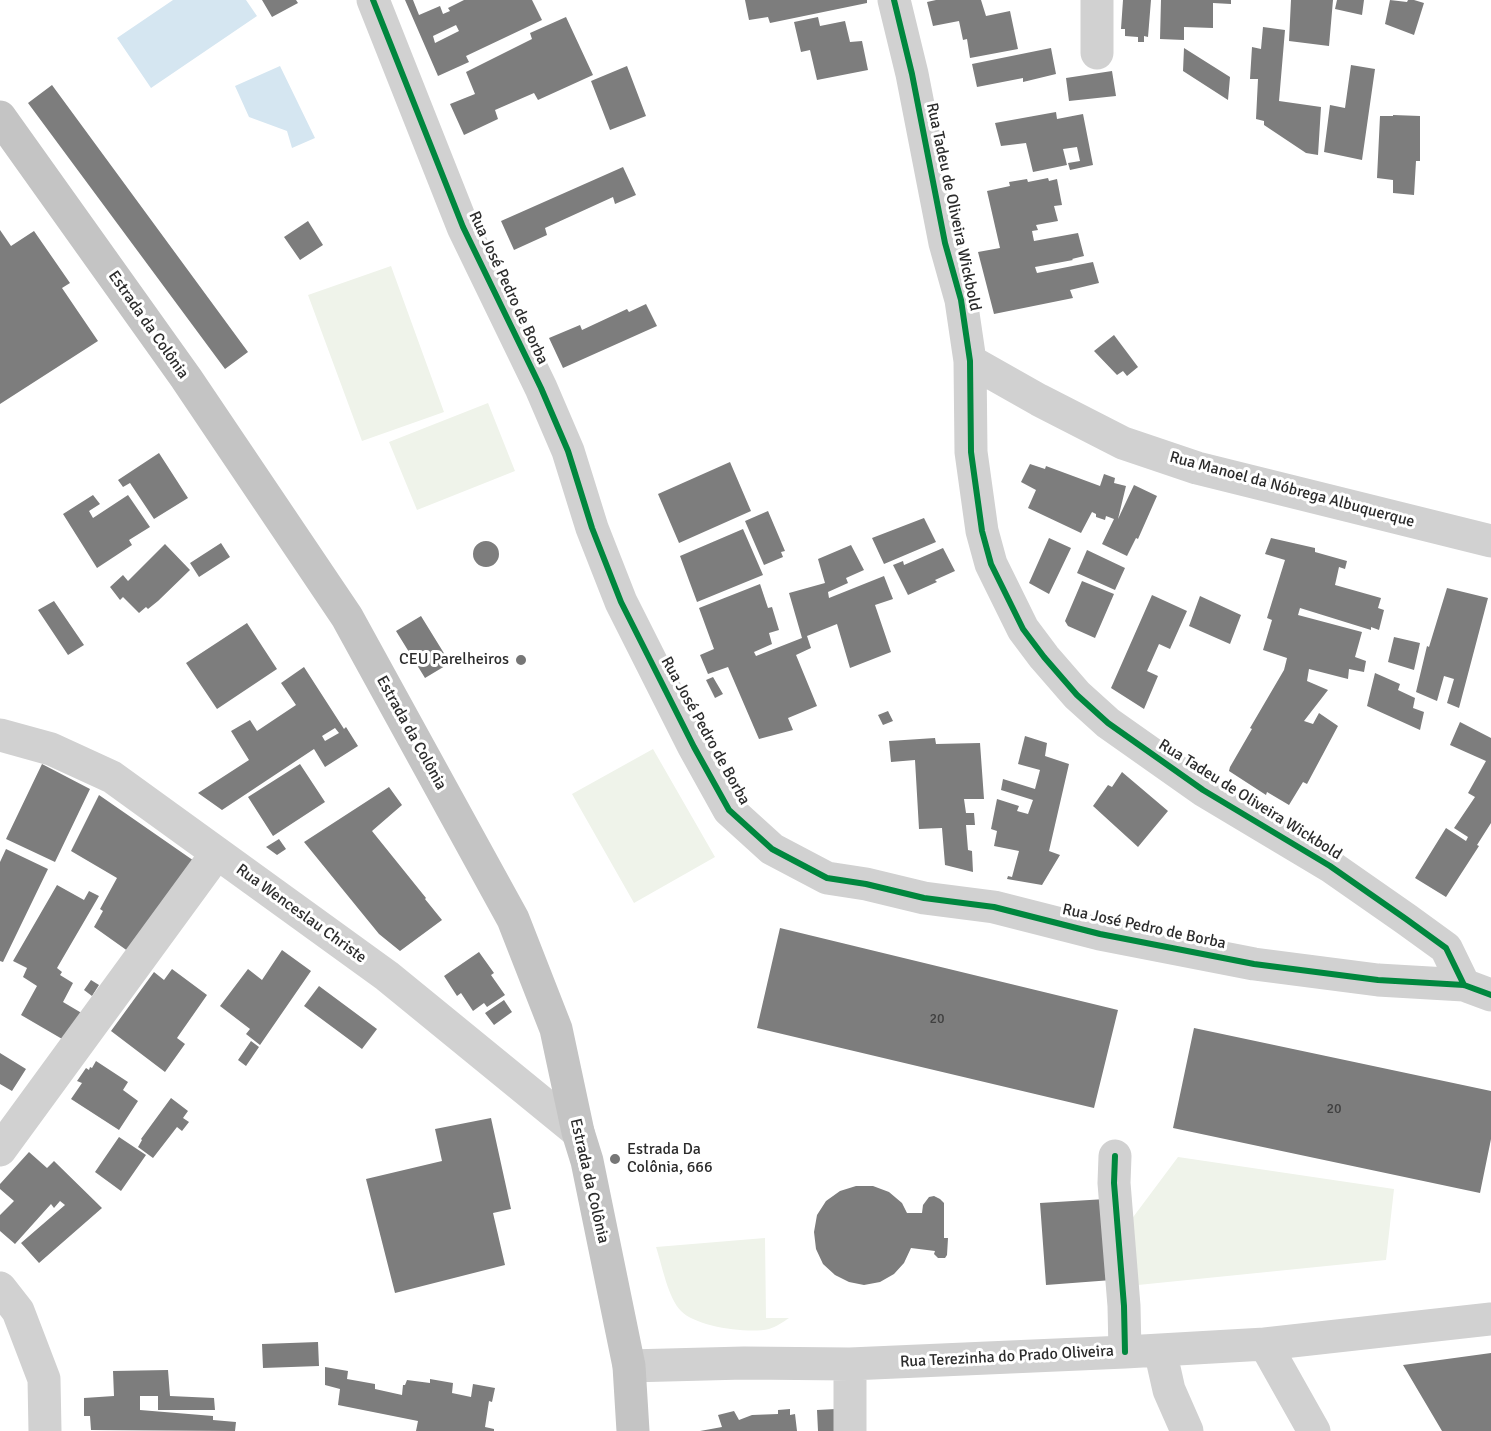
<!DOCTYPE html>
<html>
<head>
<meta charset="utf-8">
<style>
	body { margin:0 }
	canvas { display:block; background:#fff }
</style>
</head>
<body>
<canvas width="1491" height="1431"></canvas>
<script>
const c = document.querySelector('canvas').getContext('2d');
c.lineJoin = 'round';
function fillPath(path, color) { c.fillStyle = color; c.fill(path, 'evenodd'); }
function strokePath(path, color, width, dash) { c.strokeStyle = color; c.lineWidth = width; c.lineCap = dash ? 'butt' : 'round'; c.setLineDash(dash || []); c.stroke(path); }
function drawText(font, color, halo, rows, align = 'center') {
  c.font = font + ' Signika,sans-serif'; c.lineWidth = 6; c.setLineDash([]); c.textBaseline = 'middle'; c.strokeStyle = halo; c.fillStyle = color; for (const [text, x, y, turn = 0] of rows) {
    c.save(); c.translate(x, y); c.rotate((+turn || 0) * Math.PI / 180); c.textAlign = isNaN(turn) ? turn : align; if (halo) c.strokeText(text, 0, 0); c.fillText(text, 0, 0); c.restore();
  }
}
const green = new Path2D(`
	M391 266 444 412 362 441 308 295Z
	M488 403 515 471 417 510 389 442Z
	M653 749 715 857 634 903 572 794Z
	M1178 1157 1394 1189 1386 1260 1128 1286 1122 1232Z
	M765 1238 766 1318H789C783 1322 776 1327 769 1329 749 1334 696 1327 681 1311 668 1298 662 1265 656 1247Z`);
const water = new Path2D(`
	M173 0H246L257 16 151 88 117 38Z
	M280 66 315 138 292 148 287 131 249 117 235 86Z`);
const building = new Path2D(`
	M262 0H296L298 3 272 17Z
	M405 0H413L419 15 440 6 443 14 450 11 448 8 464 0H532L542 20 466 56 469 62 438 76ZM456 25 459 31 435 43 433 36Z
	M745 0H867V3L770 23 768 17 749 20Z
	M936 0H981L986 16 1010 11 1018 49 970 58 967 39 963 40 959 21 933 26 927 2Z
	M1123 0H1151L1148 37 1144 36V42H1138V37L1125 36V29H1121Z
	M1161 0H1231V4L1213 3V28L1184 27V40L1160 39Z
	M1291 0H1333L1329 46 1289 41Z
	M1337 0H1364L1362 15 1335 9Z
	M1390 0 1407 2 1408 0H1414L1424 3 1414 35 1385 24Z
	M566 17 593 75 538 100 534 93 495 110 498 119 464 135 450 104 475 94 466 72 532 39 530 33Z
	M818 17 820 26 845 21 850 42 862 41 868 70 817 80 810 50 801 52 794 22Z
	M1263 27 1285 30 1279 101 1321 107 1318 155 1306 153 1264 125V121L1256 119 1258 79H1250L1252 47 1261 49Z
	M1051 48 1056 74 1023 82V78L977 87 972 64Z
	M1184 48 1230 77 1228 100 1183 71Z
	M1351 65 1375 69 1362 160 1324 152 1330 105 1345 108Z
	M627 66 646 116 610 130 591 81Z
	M1112 71 1116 96 1069 101 1066 78Z
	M52 85 248 352 225 369 28 103Z
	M1056 112 1057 119 1083 114 1093 165 1070 170 1068 163 1080 161 1077 147 1063 149 1067 165 1033 172 1026 143 1001 146 995 123Z
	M1393 115 1420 116V161H1416L1414 195 1393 193V180L1377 178 1380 116H1393Z
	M623 167 636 195 615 204 613 197 545 228 547 235 514 250 501 221Z
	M1048 178 1049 181 1057 179 1062 205 1054 206 1058 221 1036 225 1038 230 1032 231 1034 241 1078 233 1084 256 1072 259 1073 260 1035 267 1037 273 1093 262 1099 283 1070 290 1073 298 994 314 978 252 1000 248 987 191 1010 186 1009 182 1027 179 1028 182Z
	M308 221 323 245 300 260 284 237Z
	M0 230 11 246 34 231 70 283 62 288 98 341 0 404Z
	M646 304 657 326 563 368 549 338 580 325 582 330 627 309 629 312Z
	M1114 335 1138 367 1127 376 1123 371 1117 375 1094 351Z
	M159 453 188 498 154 519 130 483 123 487 118 480Z
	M730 462 751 511 679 543 658 494Z
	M1030 464 1045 469 1046 466 1100 486 1104 474 1115 478 1114 483 1126 486 1118 519 1134 485 1157 496 1138 539 1136 538 1127 556 1102 544 1114 519 1106 516 1105 520 1096 517V514L1092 512 1081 533 1028 508 1036 490 1021 482Z
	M93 495 100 504 89 511 93 518 128 495 150 527 129 540 132 545 97 568 63 514Z
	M768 511 785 551 781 552 783 557 764 565 745 521Z
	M924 518 936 542 884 564 872 538Z
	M743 529 763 575 697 602 680 556Z
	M1049 538 1071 548 1049 594 1029 583Z
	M1271 538 1315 548V552L1347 561 1345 569 1339 567 1335 585 1381 598 1378 608 1384 610 1379 630 1371 627V630L1300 608 1298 615 1362 632 1355 657 1366 661 1364 672 1349 669 1348 679 1309 669 1307 681 1328 690 1304 721 1313 724 1319 713 1338 726 1307 784 1303 782 1289 805 1267 792 1266 795 1229 771 1230 767 1252 729 1250 728 1284 670 1287 658 1263 650 1272 620 1267 618 1285 560 1265 554Z
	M473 554a13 13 0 1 1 26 0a13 13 0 1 1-26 0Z
	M221 543 230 557 199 577 190 563Z
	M165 544 190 570 158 601 148 609 146 607 139 613 123 597 120 600 110 587 123 575 128 581Z
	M851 545 864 570 846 578 848 583 828 592 829 598 884 576 893 599 875 605 891 652 850 668 837 624 807 636 811 648 796 655 817 706 788 718 793 730 759 739 728 667 708 674 700 655 714 649 699 608 760 584 768 608 772 607 779 630 769 633 772 644 754 652 756 656 802 638 789 593 825 583 818 559Z
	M943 548 955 571 935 580 937 582 908 595 893 565 903 561 904 565Z
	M1087 550 1125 568 1115 590 1077 573Z
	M1082 581 1114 594 1095 638 1068 626 1065 621Z
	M1447 588 1488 598 1459 708 1447 703 1454 679 1444 676 1437 701 1416 692 1427 646 1429 647Z
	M1152 595 1187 611 1170 649 1159 644 1147 671 1158 676 1144 709 1111 688Z
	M1200 596 1241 615 1230 644 1189 626Z
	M54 601 84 645 68 655 38 610Z
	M421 616 450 663 425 678 396 631Z
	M247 623 277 669 217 709 186 663Z
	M1394 637 1420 643 1414 670 1388 662Z
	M304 667 344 729 346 727 358 746 325 767 314 749 222 810 198 793 249 760 231 731 250 720 257 731 296 705 281 683ZM335 728 339 733 325 741 322 736Z
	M1375 673 1400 684 1398 690 1415 698 1413 708 1424 712 1420 730 1367 706Z
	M713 677 723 694 715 698 706 680Z
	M888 711 893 721 883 725 878 715Z
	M1460 722 1491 738V823L1477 845 1479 846 1446 897 1415 878 1446 828 1466 841 1468 837 1454 828 1475 797 1468 793 1486 761 1450 745Z
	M1025 736 1047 743 1045 756 1069 764 1049 851 1060 855 1042 885 1007 879 1008 876 1012 877 1019 851 994 846 997 831 991 829 997 799 1019 806 1017 811 1028 814 1033 800 1001 790 1003 779 1035 789 1040 770 1018 764Z
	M935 738 936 744 980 743 984 799H964L966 813H974L975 825H966L968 850 972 851 973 872 945 865 942 828 919 829 915 760 891 762 889 741Z
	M42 764 90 789 55 862 6 839Z
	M300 764 325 802 273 836 248 797Z
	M1122 772 1168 811 1138 847 1093 806 1108 785 1112 787Z
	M389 787 402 805 372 831 426 898 425 899 442 920 400 951 379 934 304 842Z
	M99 795 197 863 132 954 94 927 103 911 100 909 117 878 71 851Z
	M279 839 286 849 277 855 266 847Z
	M6 849 48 869 3 962 0 961V862Z
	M57 885 84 900 89 891 99 896 57 968 62 972 60 975 73 983 63 1002 85 1015 69 1043 21 1015 37 986 23 977 27 968 13 961Z
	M780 928 1118 1010 1094 1108 757 1028Z
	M282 950 311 971 260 1045 246 1034 250 1029 220 1006 248 969 262 980Z
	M479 952 494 973 491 975 505 995 487 1007 484 1003 473 1011 461 993 457 996 444 976Z
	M172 969 207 995 177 1038 185 1044 165 1072 111 1031 154 972 164 980Z
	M91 980 99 985 92 996 84 990Z
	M319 986 377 1029 362 1049 304 1006Z
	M504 1000 512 1012 494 1025 485 1013Z
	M1194 1028 1491 1091V1139L1480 1193 1173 1128Z
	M251 1041 259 1047 246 1066 238 1060Z
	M0 1053 26 1069 12 1091 0 1084Z
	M96 1061 128 1082 123 1090 138 1101 119 1130 71 1099 82 1083 77 1081 86 1068 89 1070 90 1067 92 1068Z
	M171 1098 188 1111 183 1118 189 1122 182 1131 177 1127 153 1158 138 1147 142 1140 141 1139Z
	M491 1118 511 1209 493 1213 505 1265 395 1293 366 1179 442 1161 435 1129Z
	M119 1137 146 1155 121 1191 95 1172Z
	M29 1152 47 1168 54 1161 102 1208 39 1263 21 1243 65 1205 60 1201 54 1208 51 1204 15 1244 0 1231V1215L14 1201 0 1189V1184Z
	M856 1186H873L889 1192 902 1203 907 1213H922L923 1205 929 1197 934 1196 940 1199 944 1203V1238H948L947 1255 945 1258H938L934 1254 935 1251 911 1248 904 1263 894 1274 880 1282 864 1285 849 1282 835 1275 823 1264 816 1249 814 1232 817 1215 826 1201 840 1191Z
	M1106 1199 1112 1280 1046 1285 1040 1203Z
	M318 1342 319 1366 263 1368 262 1344Z
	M1491 1353V1431H1442L1403 1365Z
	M325 1367 348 1371 347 1379 375 1384V1389L402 1395 403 1385H405L407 1380 430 1383V1379L453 1383 452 1393 471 1397 473 1384 495 1388 492 1402 489 1401 485 1427 494 1429V1431H416L418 1421 338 1405 340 1389 325 1385Z
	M168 1370 170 1396 214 1398 215 1410H158V1396H140V1410L213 1416V1420L236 1422 235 1431 91 1430 90 1416H84V1398L114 1396 113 1371Z
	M790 1409V1415L795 1414 797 1431H700L722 1427 718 1415 734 1411 739 1420 752 1415 778 1414V1410Z
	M836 1409 845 1431H818L817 1410Z`);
const minor = new Path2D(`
	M373 0 463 227 541 388 568 451 592 528 621 602 694 747 729 810 772 849 827 878 866 884 924 898 994 907 1100 934 1254 964 1378 980 1464 985 1491 995
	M894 0 912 74 945 243 961 300 970 361 971 452 982 531 991 564 1023 629 1044 657 1077 695 1108 723 1203 790 1330 866 1406 919 1446 948 1464 985
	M1097 0V53
	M970 361 1039 400 1123 443 1197 468 1491 541
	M0 735 51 749 112 777 387 976 578 1132
	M0 1150 217 853
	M1115 1156 1114 1183 1124 1306 1125 1352
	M0 1288 18 1311 44 1379 45 1431
	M1265 1344 1314 1431
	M1160 1350 1169 1390 1187 1431
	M850 1364V1431
	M629 1366 744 1363 850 1364 1125 1352 1265 1344 1491 1319`);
const major = new Path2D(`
	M0 117 186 378 347 617 513 919 556 1029 578 1132 587 1161 629 1366 633 1431`);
const cycleway = new Path2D(`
	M373 0 463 227 541 388 568 451 592 528 621 602 694 747 729 810 772 849 827 878 866 884 924 898 994 907 1100 934 1254 964 1378 980 1464 985 1491 995
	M894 0 912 74 945 243 961 300 970 361 971 452 982 531 991 564 1023 629 1044 657 1077 695 1108 723 1203 790 1330 866 1406 919 1446 948 1464 985
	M1115 1156 1114 1183 1124 1306 1125 1352`);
const markers = [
	[521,660,6,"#767676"],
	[615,1159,6,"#767676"]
];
const numberNames = [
	["20",937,1019],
	["20",1334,1109]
];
const streetNames = [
	["Rua Tadeu de Oliveira Wickbold",953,207,78],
	["Rua José Pedro de Borba",508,288,65],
	["Estrada da Colônia",148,325,55],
	["Rua Manoel da Nóbrega Albuquerque",1292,490,15],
	["Rua José Pedro de Borba",705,731,61],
	["Estrada da Colônia",411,733,61],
	["Rua Tadeu de Oliveira Wickbold",1250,800,32],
	["Rua Wenceslau Christe",301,914,36],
	["Rua José Pedro de Borba",1144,927,12],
	["Estrada da Colônia",589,1181,77],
	["Rua Terezinha do Prado Oliveira",1007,1357,-3]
];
const poiNames = [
	["CEU Parelheiros",509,660],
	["Estrada Da",627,1150,"left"],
	["Colônia, 666",627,1168,"left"]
];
fillPath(green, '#eff3ea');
fillPath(water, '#d5e6f1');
fillPath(building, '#7d7d7d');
strokePath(minor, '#d1d1d1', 33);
strokePath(major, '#c4c4c4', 33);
strokePath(cycleway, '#00873e', 6);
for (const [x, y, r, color] of markers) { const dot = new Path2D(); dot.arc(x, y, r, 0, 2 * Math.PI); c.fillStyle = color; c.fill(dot); strokePath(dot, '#fff', 2); }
drawText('14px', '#404040', null, numberNames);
drawText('16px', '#2c2c2c', '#fff', streetNames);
drawText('16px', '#2c2c2c', '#fff', poiNames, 'right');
</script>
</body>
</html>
